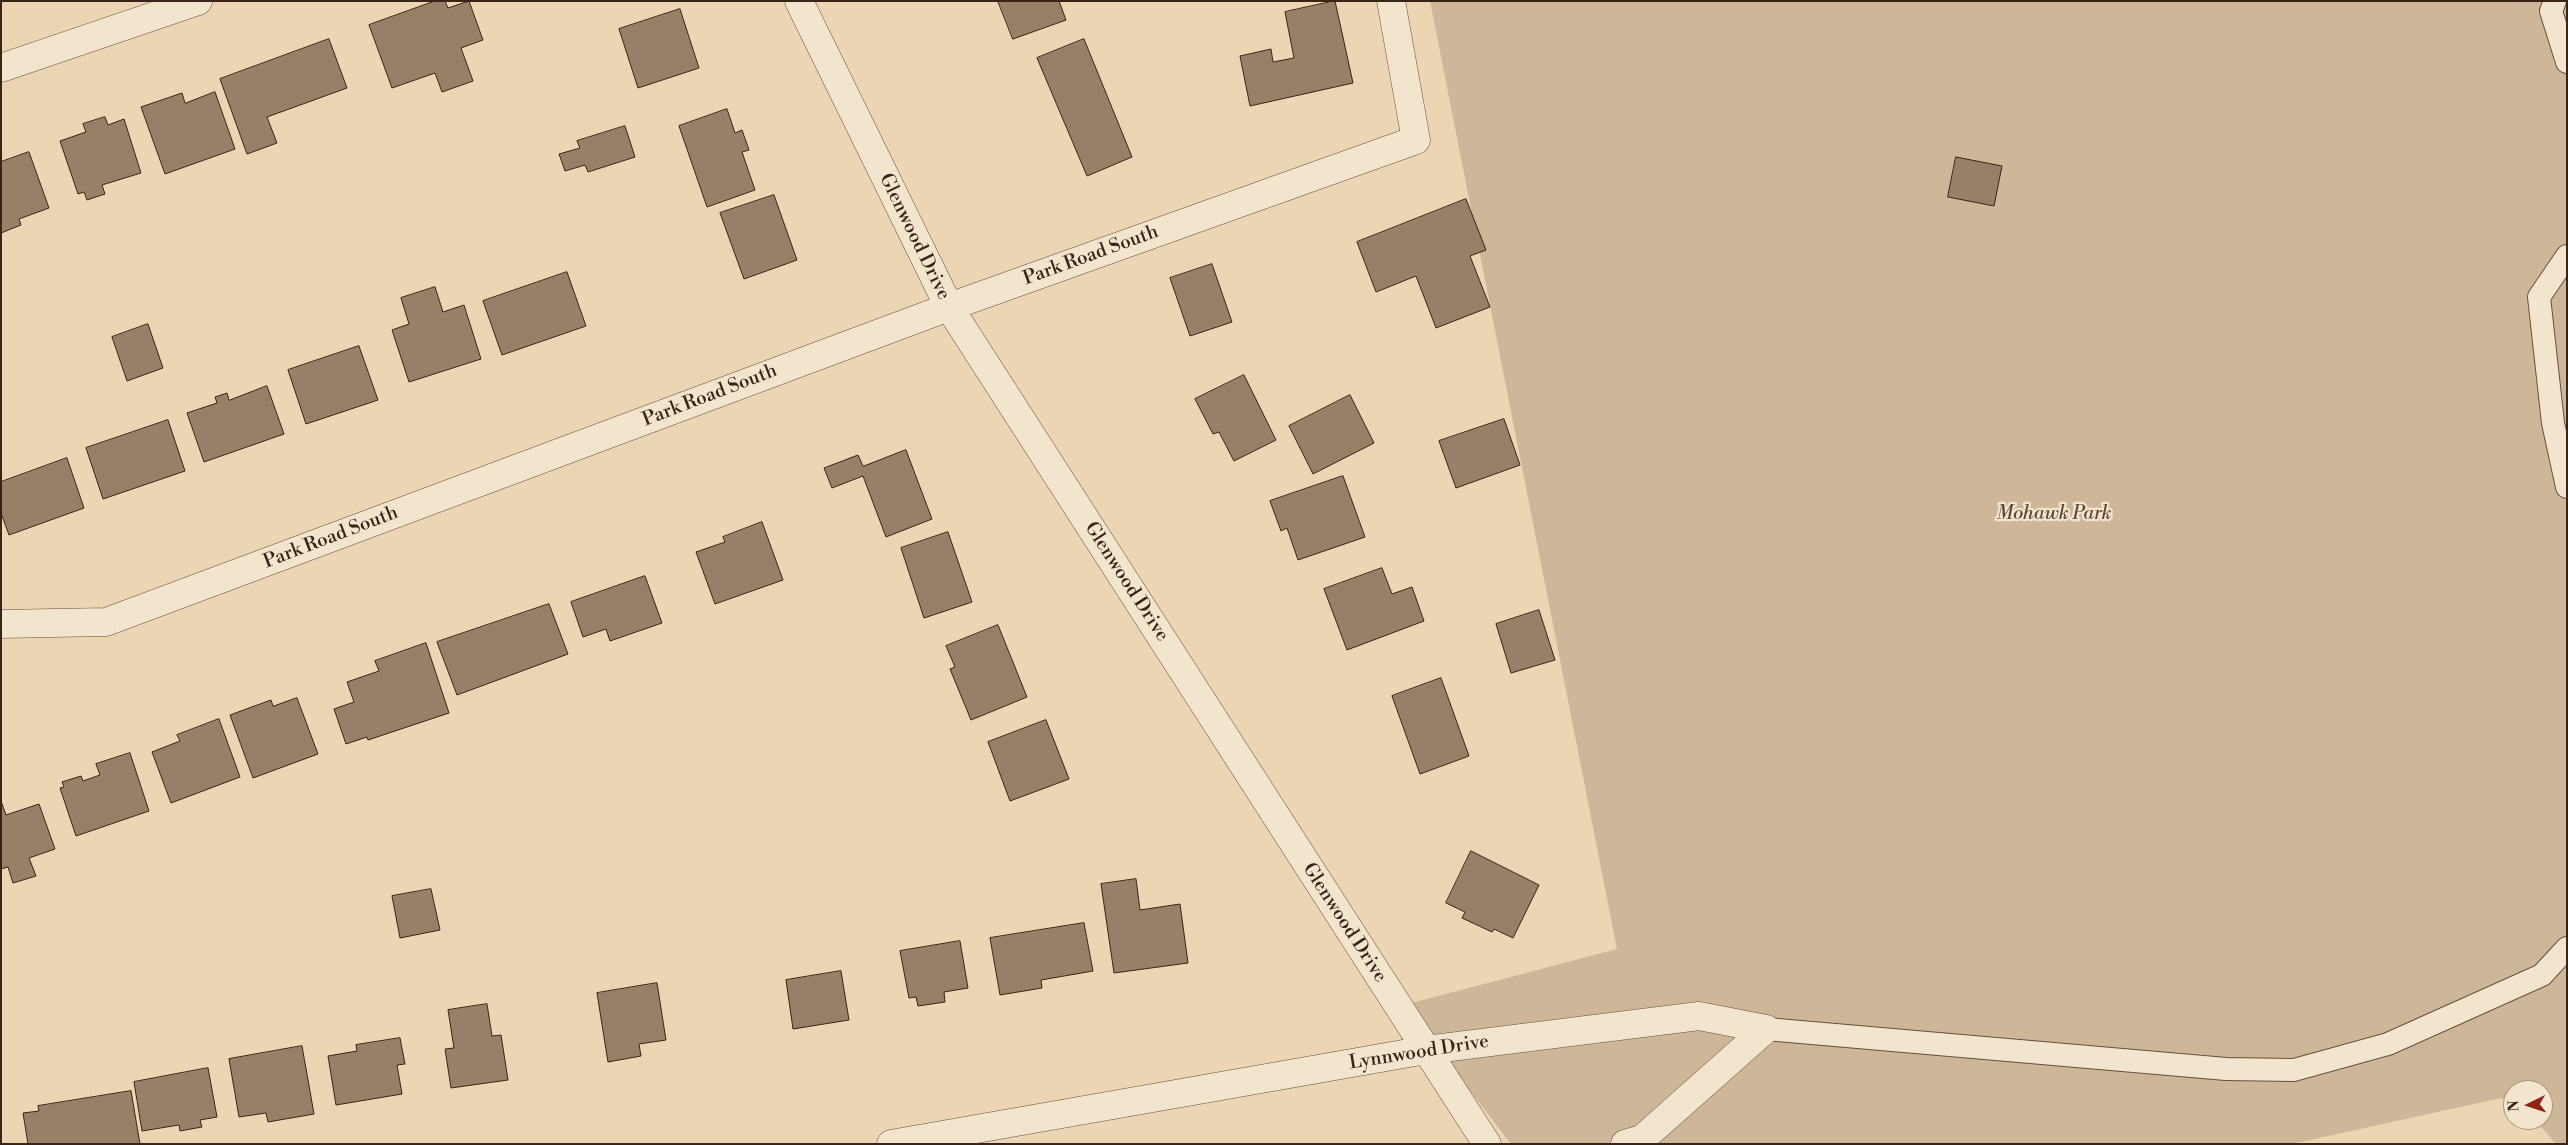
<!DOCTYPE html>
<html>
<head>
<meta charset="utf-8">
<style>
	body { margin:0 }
	#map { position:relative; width:2568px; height:1145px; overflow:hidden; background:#ecd5b3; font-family:"Libre Bodoni",serif }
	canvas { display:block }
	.frame { position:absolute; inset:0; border:2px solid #3a2317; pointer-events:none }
	.north { position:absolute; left:2503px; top:1080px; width:50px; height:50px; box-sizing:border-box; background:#f3e4ce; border:1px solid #a99785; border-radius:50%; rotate:266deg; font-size:14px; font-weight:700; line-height:20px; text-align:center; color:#3a2317 }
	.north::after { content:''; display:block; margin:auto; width:18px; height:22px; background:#8f2418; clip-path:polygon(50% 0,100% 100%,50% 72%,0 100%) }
</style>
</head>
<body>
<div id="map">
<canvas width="2568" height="1145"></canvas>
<div class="frame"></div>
<div class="north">N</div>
</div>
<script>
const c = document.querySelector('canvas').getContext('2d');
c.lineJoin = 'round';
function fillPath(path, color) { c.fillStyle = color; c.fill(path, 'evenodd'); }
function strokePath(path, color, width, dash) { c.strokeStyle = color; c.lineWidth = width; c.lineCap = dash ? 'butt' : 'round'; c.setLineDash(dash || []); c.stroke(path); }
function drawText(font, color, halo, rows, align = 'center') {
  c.font = font + ' "Libre Bodoni",serif'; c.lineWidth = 4.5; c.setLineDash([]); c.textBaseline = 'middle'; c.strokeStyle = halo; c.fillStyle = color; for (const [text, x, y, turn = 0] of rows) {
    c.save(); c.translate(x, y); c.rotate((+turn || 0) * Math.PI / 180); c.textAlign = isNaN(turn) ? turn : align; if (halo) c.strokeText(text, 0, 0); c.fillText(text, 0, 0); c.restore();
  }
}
const green = new Path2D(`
	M1430 1H2567V1144H2556L2535 1120H2543V1090H2513V1103L2501 1098 2292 1144H1511L1404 1005 1617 949Z`);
const building = new Path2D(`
	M435 1H445L448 8 469 1 483 40 461 48 473 81 442 92 435 73 392 88 369 25Z
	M998 1H1059L1066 20 1013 39Z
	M1335 1 1353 83 1250 106 1240 56 1271 49 1273 62 1294 58 1285 12Z
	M680 9 699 68 638 88 619 29Z
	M329 39 347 88 267 117 277 143 247 154 220 79Z
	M1084 39 1132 157 1087 176 1037 58Z
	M215 92 235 149 165 174 141 107 182 93 185 103Z
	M727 109 735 133 742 130 749 150 742 152 755 190 707 207 679 126Z
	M105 117 108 125 124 119 141 173 102 185 105 194 87 200 84 192 78 194 60 141 86 132 83 124Z
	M625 126 635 157 588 172 585 165 565 171 559 154 580 148 577 141Z
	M29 152 49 208 19 219 21 225 1 233V162Z
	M1956 157 2002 166 1994 206 1948 197Z
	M774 195 797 260 744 279 720 213Z
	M1466 199 1486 250 1470 256 1490 307 1436 328 1416 276 1376 292 1357 242Z
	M1212 264 1232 322 1190 336 1170 278Z
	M567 272 586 326 502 355 483 301Z
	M435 287 443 312 464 305 481 359 409 382 392 330 409 324 401 298Z
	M148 324 163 368 127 381 112 337Z
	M359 346 378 400 306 424 288 370Z
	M1244 375 1276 440 1234 461 1219 432 1213 434 1195 399Z
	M267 386 284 434 204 462 187 413 217 403 215 397 227 393 229 400Z
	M1350 395 1374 443 1313 474 1289 426Z
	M1504 419 1520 465 1456 488 1439 441Z
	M168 420 185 471 103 499 86 448Z
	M906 450 932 519 886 537 863 476 832 488 824 468 858 455 863 466Z
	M67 458 84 508 9 535 1 513V482Z
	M1343 476 1365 537 1298 560 1287 528 1281 531 1270 501Z
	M762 522 783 580 715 604 696 552 725 542 723 537Z
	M948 532 972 602 924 618 901 548Z
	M1382 568 1392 594 1412 587 1424 621 1347 650 1324 589Z
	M645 576 662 623 610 641 606 629 583 637 571 602Z
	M549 604 568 654 457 695 437 642Z
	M1539 610 1555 660 1511 673 1496 624Z
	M998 625 1027 697 971 720 950 669 955 667 946 646Z
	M426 643 449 713 368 740 367 737 346 744 334 709 354 702 347 682 379 671 375 661Z
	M1441 678 1469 756 1420 774 1392 696Z
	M297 698 318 754 253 778 230 715 271 700 273 706Z
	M219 719 240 777 171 803 152 752 180 741 177 735Z
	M1046 720 1069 779 1010 801 988 742Z
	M130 753 149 811 76 836 60 788 64 787 62 782 81 776 83 781 100 775 96 764Z
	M1 801 6 815 39 804 55 849 29 858 36 876 13 883 8 867 1 869Z
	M1471 851 1539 885 1513 938 1494 929 1492 932 1462 918 1465 912 1446 903Z
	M1136 879 1140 910 1180 904 1188 963 1114 973 1101 884Z
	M431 889 440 930 400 938 392 896Z
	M1084 923 1093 971 1041 980 1042 988 1000 995 990 938Z
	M960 941 968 988 944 992 945 1002 918 1006 916 997 909 998 900 951Z
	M841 971 849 1020 793 1029 786 980Z
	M657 983 666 1040 639 1044 641 1056 608 1062 597 993Z
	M487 1004 492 1036 501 1035 508 1080 451 1088 445 1049 454 1048 448 1010Z
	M400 1038 405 1064 397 1065 402 1094 336 1105 328 1056 357 1051 356 1045Z
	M302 1046 314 1114 268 1122 266 1113 239 1117 229 1059Z
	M208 1068 217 1117 200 1120 202 1127 180 1131 179 1125 142 1131 134 1082Z
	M131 1091 140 1144H28L23 1113 39 1111 38 1106Z`);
const service = new Path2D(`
	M2555 1 2551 11 2567 62
	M2567 256 2539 297 2553 423 2567 487
	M1766 1029 2226 1069 2294 1070 2388 1044 2542 975 2567 948`);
const minor = new Path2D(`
	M799 1 949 307 1487 1144
	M1 68 198 1
	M1 624 106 622 949 307 1416 140 1391 1
	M891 1144 1426 1050 1699 1016 1766 1029
	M1625 1144 1642 1139 1766 1029`);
const streetNames = [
	["Glenwood Drive",914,237,64],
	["Park Road South",1091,256,-20],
	["Park Road South",710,396,-21],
	["Park Road South",331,538,-21],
	["Glenwood Drive",1126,582,57],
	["Glenwood Drive",1344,923,57],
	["Lynnwood Drive",1419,1053,-9]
];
const parkNames = [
	["Mohawk Park",2054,514]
];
fillPath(green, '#ceb798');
fillPath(building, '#978068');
strokePath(building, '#3a2317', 1);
strokePath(service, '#66503e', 24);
strokePath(minor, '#66503e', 29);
strokePath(service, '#f3e4ce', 22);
strokePath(minor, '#f3e4ce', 28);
drawText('19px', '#3a2317', '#f3e4ce', streetNames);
drawText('italic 19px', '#5f4837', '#f3e4ce', parkNames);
</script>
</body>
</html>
